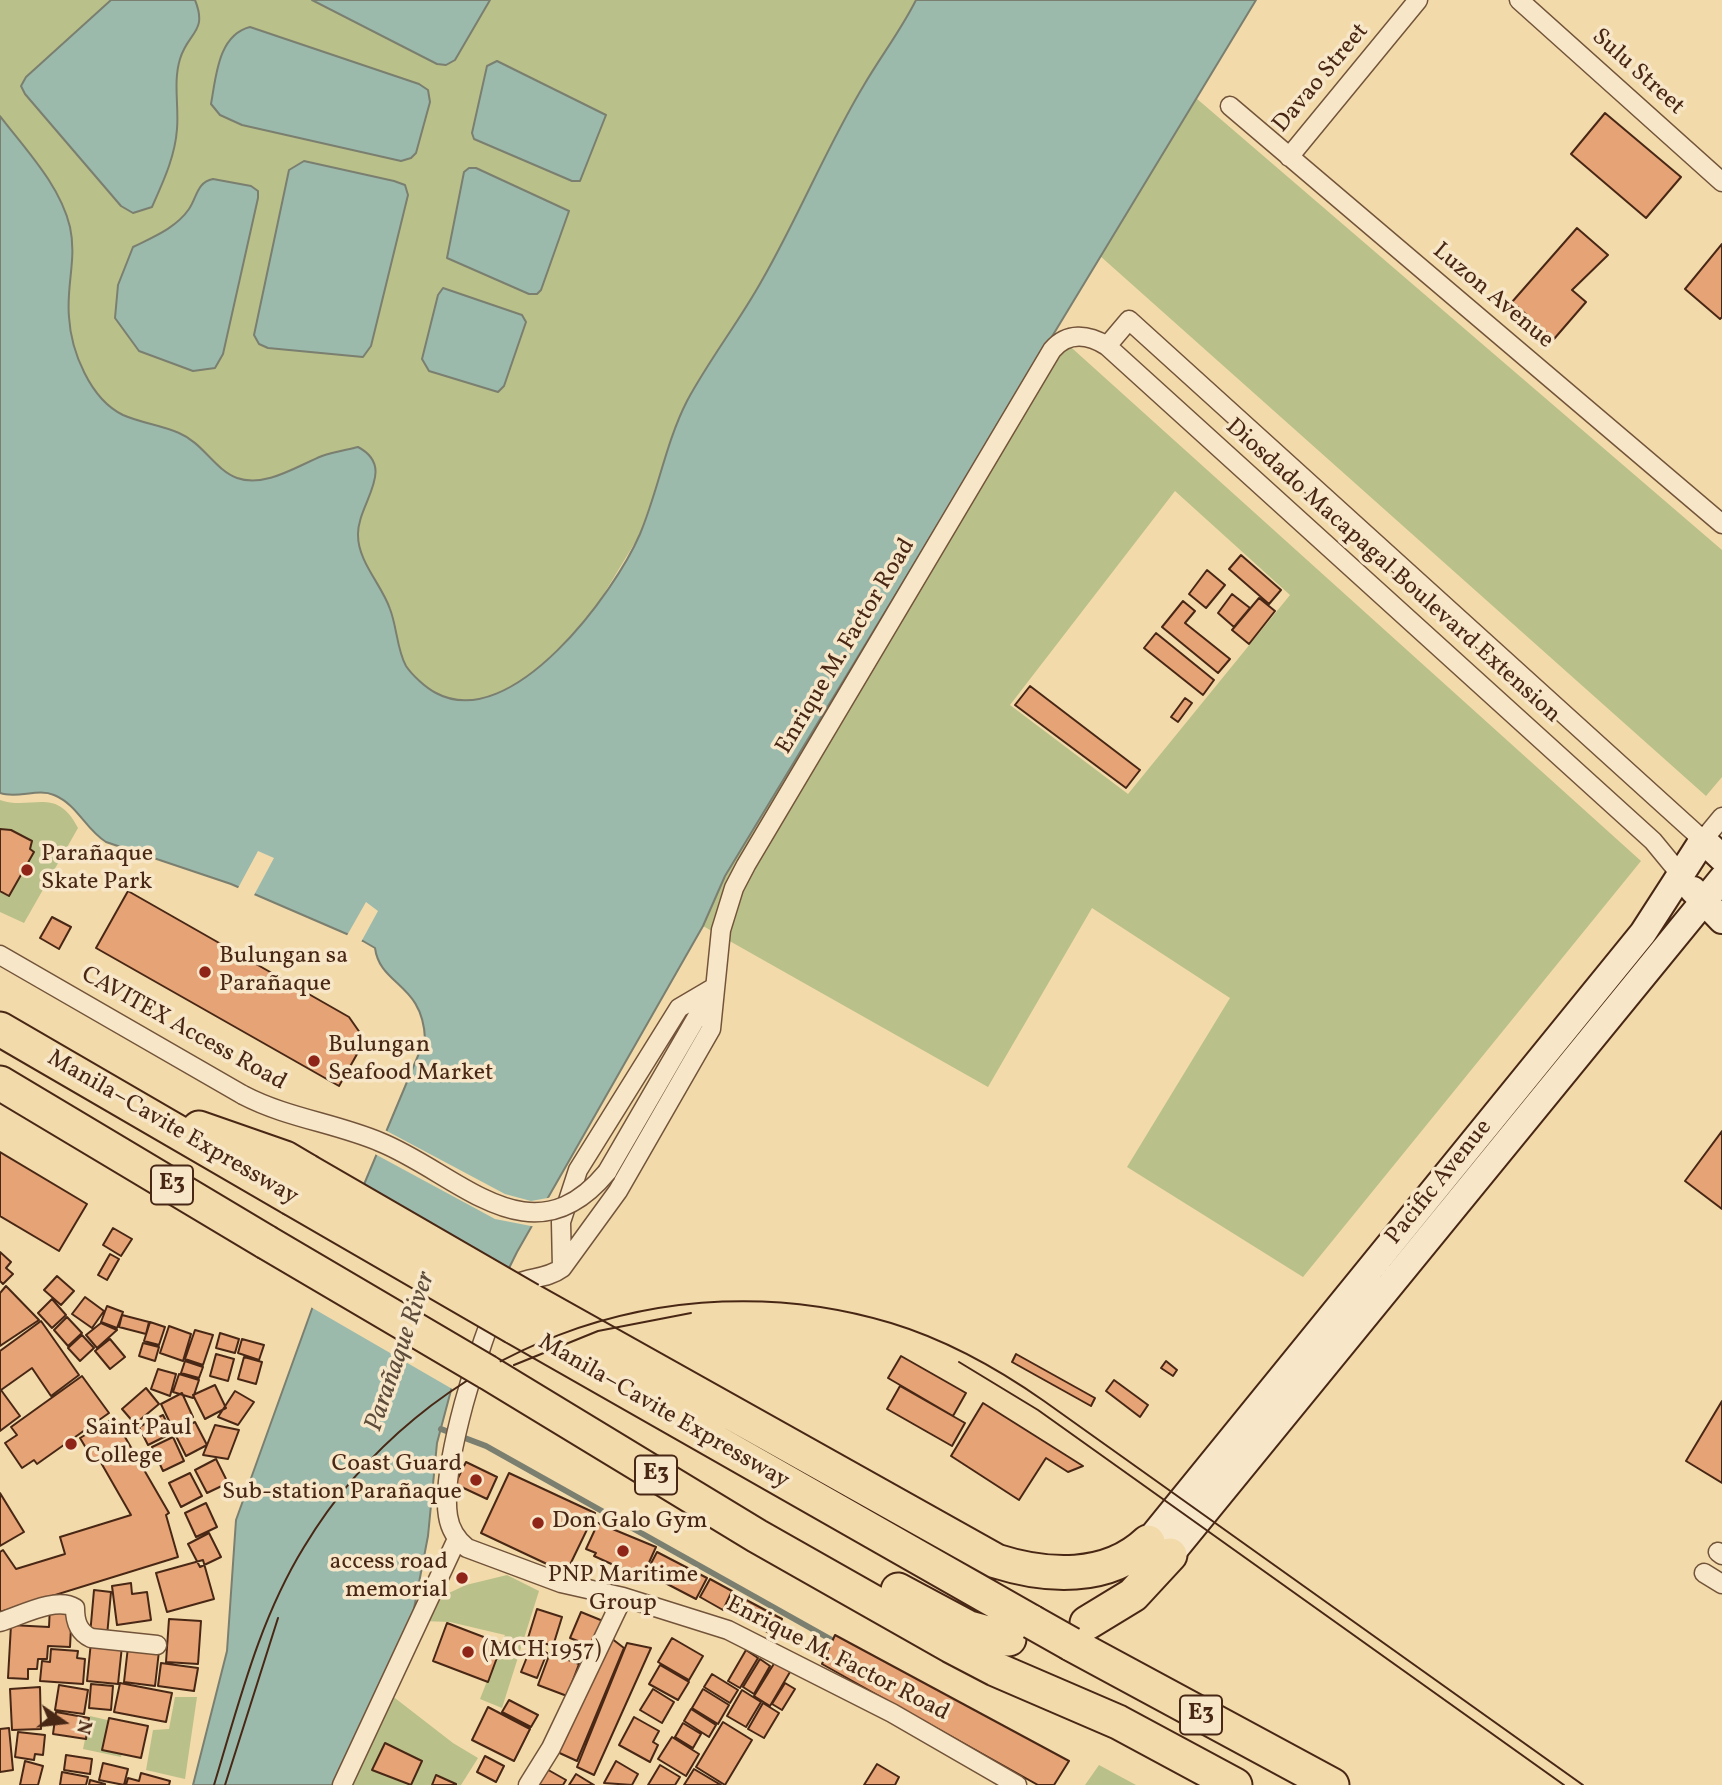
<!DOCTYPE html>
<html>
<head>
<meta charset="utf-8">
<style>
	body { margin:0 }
	#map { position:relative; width:1722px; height:1785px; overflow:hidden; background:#f2daab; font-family:Vollkorn,serif }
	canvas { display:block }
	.north { position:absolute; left:28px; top:1687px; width:70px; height:70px; -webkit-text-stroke:5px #f7e7c8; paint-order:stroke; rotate:104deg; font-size:19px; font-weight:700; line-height:28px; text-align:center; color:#492715 }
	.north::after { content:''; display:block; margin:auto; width:24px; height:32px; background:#492715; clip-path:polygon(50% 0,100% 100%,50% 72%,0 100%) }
</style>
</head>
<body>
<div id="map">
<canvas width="1722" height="1785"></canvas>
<div class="north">N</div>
</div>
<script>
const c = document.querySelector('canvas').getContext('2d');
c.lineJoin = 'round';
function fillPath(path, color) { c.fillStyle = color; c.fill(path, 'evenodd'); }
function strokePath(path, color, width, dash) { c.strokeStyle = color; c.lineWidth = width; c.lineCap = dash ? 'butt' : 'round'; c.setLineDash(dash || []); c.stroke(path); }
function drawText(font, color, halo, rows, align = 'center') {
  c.font = font + ' Vollkorn,serif'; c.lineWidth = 7; c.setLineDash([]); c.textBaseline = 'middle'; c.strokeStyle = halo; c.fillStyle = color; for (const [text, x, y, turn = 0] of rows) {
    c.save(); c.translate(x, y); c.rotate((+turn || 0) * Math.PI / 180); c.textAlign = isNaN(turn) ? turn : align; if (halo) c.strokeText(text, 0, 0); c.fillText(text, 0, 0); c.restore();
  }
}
const green = new Path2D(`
	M0 0H916L900 30 863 86 760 285 686 404 639 536 514 742 0 605Z
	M1196 98 1722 550V777L1706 796 1099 255Z
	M1053 331 1641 861 1303 1277 1127 1167 1230 998 1092 908 988 1087 703 926 725 876ZM1175 491 1290 595 1128 794 1010 705Z
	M0 800C32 811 56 785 78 828L24 923 0 912Z
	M507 1575 539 1591 502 1708 480 1699 505 1635 450 1622 422 1621 436 1599 466 1585Z
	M391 1695 453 1743 478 1758 461 1785H349Z
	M175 1697H197L185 1779 146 1770 153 1730 169 1729Z
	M90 1716 129 1725 121 1757 83 1749Z
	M1099 1765 1136 1785H1085Z`);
const water = new Path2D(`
	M111 0H195C208 32 188 32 180 59 173 82 179 106 177 129 175 157 163 182 152 207L133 213 121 206 25 94 21 86 26 77Z
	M312 0H490L455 60 446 65 437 64Z
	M916 0H1256L725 876 703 926 517 1252 454 1379 437 1443 428 1536 412 1619 336 1785H193L227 1651 236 1520 313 1306 425 1039C423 983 380 986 375 948L363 941 231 884 106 842C85 829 78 805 54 795 38 788 17 799 0 793V116C26 150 60 185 70 227 77 259 66 286 69 317 71 351 90 399 123 415 141 423 161 425 179 433 203 443 215 470 237 478 265 488 297 466 322 456 334 452 346 450 358 447 398 468 357 504 358 535 358 562 382 585 390 609 397 627 397 650 406 666 412 675 426 688 436 693 512 734 615 592 640 534 658 491 666 442 687 401 709 360 738 323 761 282 798 218 826 148 864 85 881 56 901 30 916 0Z
	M250 27 419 84 428 90 430 102 416 153 411 158 401 161 242 125 220 115 211 104C216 77 218 35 250 27Z
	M497 61 606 115 580 181H572L474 139 472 133 487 66Z
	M304 161 394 181 405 185 408 195 371 346 363 357 268 348 259 344 254 335 289 170Z
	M469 168H476L569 211 541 290 537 294H529L447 258 464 172Z
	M213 179 251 186 258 191V198L223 354 215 368 193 371 139 351 115 318 118 285 133 247C153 237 176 228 189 209 197 197 197 182 213 179Z
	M443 288 522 315 526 322 504 386 498 392 429 371 422 359 438 295Z`);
const pier = new Path2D(`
	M258 851 274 858 253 897 237 890Z
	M366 902 378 911 360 944 345 939Z
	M383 1129 505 1194 531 1201 553 1197 536 1227 495 1219 373 1153Z
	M358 1190 509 1277 454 1390 309 1306Z`);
const stream = new Path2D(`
	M441 1429 486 1446 839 1644`);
const building = new Path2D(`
	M1605 113 1681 177 1646 218 1571 154Z
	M1577 228 1608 255 1572 290 1586 302 1554 339 1512 302Z
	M1722 244V317L1720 319 1685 289Z
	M1241 555 1281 590 1269 604 1229 569Z
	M1207 570 1225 585 1206 608 1189 594Z
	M1232 594 1250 608 1234 627 1218 613Z
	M1259 598 1275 611 1249 644 1232 630Z
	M1183 601 1195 611 1185 623 1230 659 1218 673 1162 627Z
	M1156 633 1214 680 1203 695 1144 648Z
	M1030 686 1140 770 1126 788 1015 705Z
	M1185 698 1192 703 1178 722 1171 717Z
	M0 829 11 830 32 841 30 849 34 852 9 896 0 891Z
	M128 891 349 1017 365 1040 339 1086 96 948Z
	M52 917 71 927 59 949 40 938Z
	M1722 1131V1209L1685 1181Z
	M0 1152 87 1204 59 1251 0 1216Z
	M113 1228 132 1239 121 1256 103 1245Z
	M0 1252 11 1262 6 1268 13 1274 3 1284 0 1281Z
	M110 1254 119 1259 107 1280 98 1275Z
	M57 1276 74 1291 61 1305 44 1290Z
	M6 1286 39 1320 0 1346V1293Z
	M85 1297 104 1311 92 1328 72 1314Z
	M52 1299 66 1315 52 1328 38 1313Z
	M107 1306 123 1312 117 1328 101 1322Z
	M122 1315 149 1322 146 1334 119 1327Z
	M67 1317 82 1333 68 1346 54 1330Z
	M41 1321 79 1375 51 1396 32 1368 1 1390 20 1416 0 1431V1351Z
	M150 1322 165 1327 159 1345 144 1341Z
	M101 1323 117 1330 97 1348 86 1335Z
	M169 1326 191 1334 183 1361 160 1353Z
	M195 1330 213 1335 203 1365 185 1359Z
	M220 1333 239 1339 235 1353 216 1348Z
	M82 1335 94 1348 80 1361 68 1348Z
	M110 1339 125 1357 110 1369 95 1351Z
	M242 1339 264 1345 259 1360 238 1353Z
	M143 1343 159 1347 155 1361 139 1356Z
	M216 1354 234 1359 228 1381 210 1376Z
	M1016 1354 1095 1398 1091 1406 1012 1362Z
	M901 1356 966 1393 953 1416 888 1378Z
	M244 1357 262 1362 256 1384 238 1379Z
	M185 1361 203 1367 199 1378 181 1373Z
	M1166 1361 1177 1370 1173 1376 1161 1368Z
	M158 1369 176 1374 170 1396 151 1389Z
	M179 1374 199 1380 193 1398 173 1392Z
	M82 1376 109 1413 37 1464 34 1460 22 1468 5 1443 17 1435 11 1427Z
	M1114 1380 1148 1405 1140 1417 1106 1391Z
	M215 1385 226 1408 205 1419 193 1395Z
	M900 1386 965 1423 952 1446 887 1409Z
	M146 1388 159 1404 135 1424 122 1409Z
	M235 1391 254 1402 238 1425 218 1417Z
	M182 1393 193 1417 172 1427 161 1404Z
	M1722 1401V1483L1686 1461Z
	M983 1403 1083 1466 1068 1472 1046 1458 1019 1500 951 1456Z
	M163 1415 172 1433 148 1445 139 1427Z
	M114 1418 169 1513 166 1515 178 1557 0 1612V1552L3 1550 16 1569 65 1554 60 1537 131 1515 100 1461 95 1463 80 1438Z
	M195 1422 207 1445 186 1456 174 1432Z
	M215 1425 239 1430 228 1459 203 1455Z
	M173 1437 184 1461 163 1471 152 1447Z
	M216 1459 228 1483 207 1493 195 1470Z
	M466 1462 497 1477 487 1499 455 1484Z
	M190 1473 202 1496 181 1507 169 1483Z
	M509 1473 595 1513 566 1573 481 1533Z
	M0 1493 24 1532 0 1546Z
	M206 1503 217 1527 196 1537 185 1513Z
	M598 1523 656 1547 642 1578 594 1556 596 1553 586 1549Z
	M209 1533 221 1557 200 1567 188 1544Z
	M657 1552 707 1578 696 1599 646 1573Z
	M203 1560 214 1599 167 1612 156 1573Z
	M710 1579 732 1591 723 1610 700 1597Z
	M131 1583 132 1594 147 1592 151 1620 117 1625 112 1586Z
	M94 1590 111 1592 107 1636 90 1635Z
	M737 1595 782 1619 773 1635 729 1611Z
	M50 1606 72 1608 70 1647 48 1646 47 1659H38L37 1669H28V1679L8 1678 11 1625 49 1627Z
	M537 1609 562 1617 553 1646 528 1638Z
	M581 1612 603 1621 593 1647 570 1638Z
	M169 1619 201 1621 198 1664 166 1662Z
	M447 1623 502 1644 488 1682 433 1661Z
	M607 1635 624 1648 577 1761 553 1750Z
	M835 1635 1069 1761 1054 1785H1038L822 1664Z
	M672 1638 703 1656 689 1680 658 1662Z
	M91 1642 122 1646 118 1684 87 1681Z
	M627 1643 651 1648 594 1775 577 1767Z
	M128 1647 159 1651 155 1686 124 1682Z
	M531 1647 547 1653 537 1678 521 1672Z
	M51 1649 78 1651 77 1658 85 1659 83 1684 40 1681 42 1661 50 1662Z
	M746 1650 758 1658 740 1688 728 1681Z
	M550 1653 579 1664 567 1696 538 1685Z
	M760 1659 770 1666 754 1694 743 1687Z
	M775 1662 790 1672 770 1706 754 1696Z
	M161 1663 198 1668 194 1691 158 1686Z
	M660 1665 689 1682 678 1700 649 1684Z
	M712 1674 738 1690 730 1703 704 1687Z
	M120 1683 172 1693 166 1722 114 1712Z
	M785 1683 795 1689 782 1710 772 1704Z
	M91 1684 113 1686 111 1710 89 1708Z
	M59 1685 88 1690 84 1714 55 1710Z
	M40 1687 41 1729 12 1730 10 1689Z
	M653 1689 674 1702 662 1723 640 1710Z
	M703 1689 729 1705 718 1724 692 1708Z
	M742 1690 761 1702 746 1727 727 1716Z
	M509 1700 538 1715 531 1727 502 1712Z
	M763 1703 779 1713 764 1738 748 1729Z
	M488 1707 530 1729 514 1761 472 1740Z
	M691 1709 716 1725 709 1737 684 1721Z
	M56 1712 89 1718 86 1739 53 1734Z
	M634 1717 659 1731 653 1742 658 1745 650 1762 619 1745Z
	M109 1718 148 1726 141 1758 102 1750Z
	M723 1722 752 1740 725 1785 696 1767Z
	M683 1723 701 1734 693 1748 675 1737Z
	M9 1728 13 1770 0 1772V1729Z
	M18 1732 45 1735 43 1755 35 1754 34 1760 15 1757Z
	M672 1737 699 1754 686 1776 658 1759Z
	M385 1743 422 1761 411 1785 372 1770Z
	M66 1755 92 1759 90 1774 64 1770Z
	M485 1756 504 1766 496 1782 477 1772Z
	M25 1761 43 1766 38 1785H20Z
	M616 1761 638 1774 632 1785 604 1783Z
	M103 1763 128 1769 124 1785 99 1780Z
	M877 1764 899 1777 895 1785H864Z
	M660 1765 680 1777 675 1785H648Z
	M543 1767 566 1780 563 1785H537Z
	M694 1769 721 1785H684Z
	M62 1772 88 1777 86 1785H60Z
	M141 1773 170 1781 169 1785H126L128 1778 139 1781Z
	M576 1774 594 1785H569Z
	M436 1775 456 1784V1785H432Z
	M90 1780 105 1784V1785H89Z`);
const minor = new Path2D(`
	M1519 0 1722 182
	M1230 106 1722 524
	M1289 157 1418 0
	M1107 346 1129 320 1703 840 1722 817
	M0 955 243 1095
	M607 1172 712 991
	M562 1268 561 1222 578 1170 679 1008 713 988
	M1718 1552 1722 1555
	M1704 1573 1722 1584
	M0 1622C20 1616 56 1596 75 1608 75 1621 78 1632 91 1638L157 1645
	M342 1785 457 1539
	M528 1785 551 1748 623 1597
	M1017 1785 892 1713 728 1630 623 1597 561 1583 467 1548C457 1540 450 1529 448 1516 440 1468 480 1339 502 1294 519 1275 543 1282 562 1268L618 1191 711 1029 721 930 734 888 746 865 1052 350C1067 332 1088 334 1107 346L1653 841 1681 875`);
const secondary = new Path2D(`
	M1693 890 1722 920
	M1148 1542 1643 933 1703 840 1722 858
	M1170 1555 1722 879`);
const motorway = new Path2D(`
	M0 1029 291 1198
	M0 1083 266 1242
	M199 1128 285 1158 307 1171
	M530 1300 996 1561C1046 1577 1107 1581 1148 1542
	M514 1327 1032 1622
	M487 1372 757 1536 951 1646 995 1669 1118 1722 1235 1785
	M898 1590 969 1628 1009 1639
	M1087 1623 1133 1595 1170 1555
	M1071 1644 1332 1785`);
const tram = new Path2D(`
	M959 1362 1038 1410 1564 1785
	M514 1365 598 1331 691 1313
	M214 1785C239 1703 259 1620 304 1547 424 1347 669 1256 891 1323 947 1340 997 1368 1044 1401L1583 1785
	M225 1785 278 1618`);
const minorBridge = new Path2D(`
	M243 1095C287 1118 335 1123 380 1142 459 1174 531 1264 607 1172`);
const motorwayBridge = new Path2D(`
	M307 1171 530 1300
	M291 1198 514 1327
	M266 1242 487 1372
	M1032 1622 1071 1644`);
const markers = [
	[27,870,7,"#8f2418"],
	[205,972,7,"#8f2418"],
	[314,1061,7,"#8f2418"],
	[71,1444,7,"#8f2418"],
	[476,1480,7,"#8f2418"],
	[538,1523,7,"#8f2418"],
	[623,1551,7,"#8f2418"],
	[462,1578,7,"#8f2418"],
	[468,1652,7,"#8f2418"]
];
const shields = [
	[172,1185,42],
	[656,1475,42],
	[1201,1715,42]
];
const shieldNames = [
	["E3",172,1185],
	["E3",656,1475],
	["E3",1201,1715]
];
const streetNames = [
	["Sulu Street",1637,73,42],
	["Davao Street",1322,79,-50],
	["Luzon Avenue",1492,297,40],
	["Diosdado Macapagal Boulevard Extension",1392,572,42],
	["Enrique M. Factor Road",847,647,-59],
	["CAVITEX Access Road",183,1030,29],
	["Manila–Cavite Expressway",172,1129,30],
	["Pacific Avenue",1440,1183,-51],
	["Manila–Cavite Expressway",663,1413,30],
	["Enrique M. Factor Road",837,1660,27]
];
const poiNames = [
	["Parañaque",41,856],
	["Skate Park",41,884],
	["Bulungan sa",219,958],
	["Parañaque",219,986],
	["Bulungan",328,1047],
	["Seafood Market",328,1075],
	["Saint Paul",85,1430],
	["College",85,1458],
	["Coast Guard",462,1466,"right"],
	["Sub-station Parañaque",462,1494,"right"],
	["Don Galo Gym",552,1523],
	["access road",448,1564,"right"],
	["memorial",448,1592,"right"],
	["PNP Maritime",623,1577,"center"],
	["Group",623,1605,"center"],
	["(MCH 1957)",482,1652]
];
const waterNames = [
	["Parañaque River",402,1352,-71]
];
fillPath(green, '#bac089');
fillPath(water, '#9bbaac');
strokePath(water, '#7a7f70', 2);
fillPath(pier, '#f2daab');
strokePath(stream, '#7a7f70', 6);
fillPath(building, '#e5a376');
strokePath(building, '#492715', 2);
strokePath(minor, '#73543a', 21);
strokePath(secondary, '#492715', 30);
strokePath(motorway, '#492715', 37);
strokePath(minor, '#f7e7c8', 18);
strokePath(secondary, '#f7e7c8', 26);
strokePath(motorway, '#f2daab', 33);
strokePath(tram, '#492715', 2);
strokePath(minorBridge, '#73543a', 21, []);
strokePath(motorwayBridge, '#492715', 37, []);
strokePath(minorBridge, '#f7e7c8', 18);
strokePath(motorwayBridge, '#f2daab', 33);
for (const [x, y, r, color] of markers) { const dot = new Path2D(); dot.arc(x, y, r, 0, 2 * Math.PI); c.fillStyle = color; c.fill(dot); strokePath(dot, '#f7e7c8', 2.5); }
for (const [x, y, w] of shields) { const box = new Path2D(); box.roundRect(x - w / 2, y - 19.5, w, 39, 5); c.fillStyle = '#f7e7c8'; c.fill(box); strokePath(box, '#492715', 2); }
drawText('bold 23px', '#492715', null, shieldNames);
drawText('24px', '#492715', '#f7e7c8', streetNames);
drawText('24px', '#492715', '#f7e7c8', poiNames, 'left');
drawText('italic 26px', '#5e4c3b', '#f7e7c8', waterNames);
</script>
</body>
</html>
